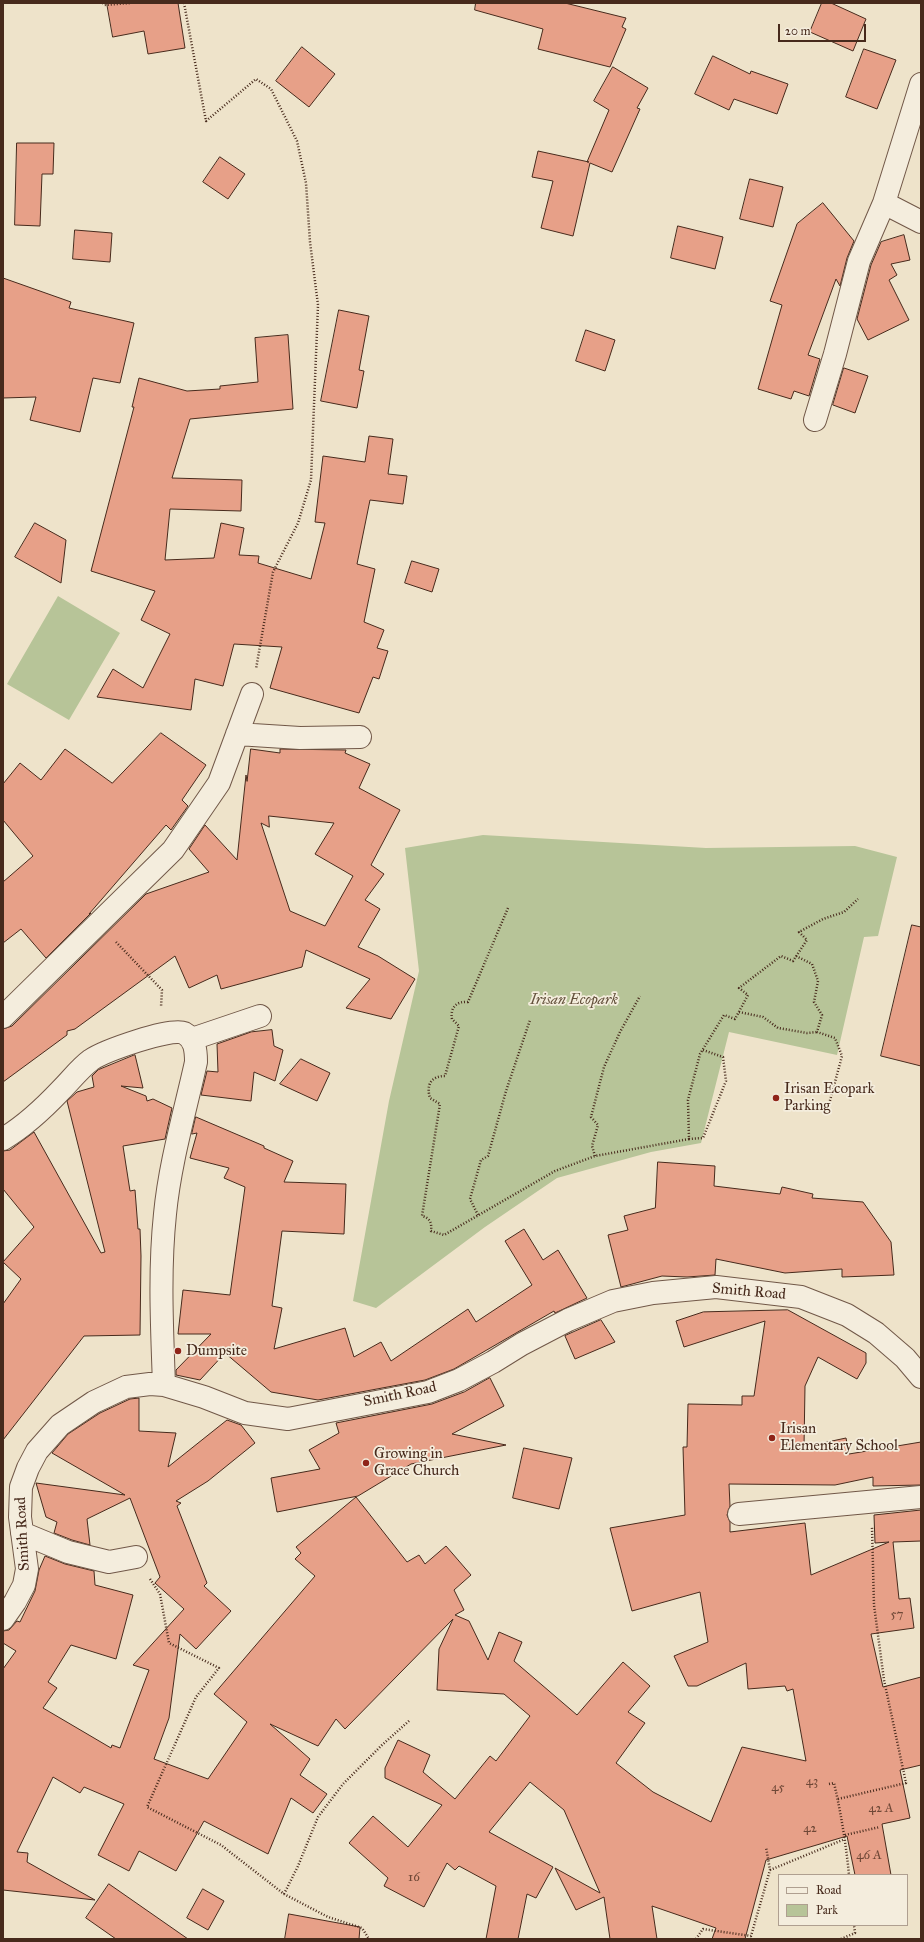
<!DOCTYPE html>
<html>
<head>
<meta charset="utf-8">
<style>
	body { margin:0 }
	#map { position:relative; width:924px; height:1942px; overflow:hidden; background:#eee3ca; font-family:"IM FELL Great Primer",serif }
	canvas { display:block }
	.frame { position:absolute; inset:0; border:4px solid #472a1c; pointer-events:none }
	.legend { position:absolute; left:778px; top:1874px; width:130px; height:52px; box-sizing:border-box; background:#f4eddd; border:1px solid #af9f90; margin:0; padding:5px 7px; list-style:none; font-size:12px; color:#472a1c }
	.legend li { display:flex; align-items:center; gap:8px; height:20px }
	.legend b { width:20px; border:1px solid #af9f90 }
	.scale { position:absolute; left:778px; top:24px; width:88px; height:18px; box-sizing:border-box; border:2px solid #472a1c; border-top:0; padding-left:5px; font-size:12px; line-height:14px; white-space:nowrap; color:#472a1c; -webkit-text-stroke:3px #f4eddd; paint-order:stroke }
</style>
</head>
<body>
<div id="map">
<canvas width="924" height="1942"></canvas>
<div class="frame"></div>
<ul class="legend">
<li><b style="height:5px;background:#f4eddd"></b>Road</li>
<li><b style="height:11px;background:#b7c498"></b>Park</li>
</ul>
<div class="scale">20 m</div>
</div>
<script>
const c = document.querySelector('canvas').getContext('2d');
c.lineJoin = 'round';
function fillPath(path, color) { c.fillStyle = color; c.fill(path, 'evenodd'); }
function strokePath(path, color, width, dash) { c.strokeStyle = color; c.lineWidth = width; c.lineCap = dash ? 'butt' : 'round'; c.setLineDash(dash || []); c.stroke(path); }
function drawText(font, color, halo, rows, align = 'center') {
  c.font = font + ' "IM FELL Great Primer",serif'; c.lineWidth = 3.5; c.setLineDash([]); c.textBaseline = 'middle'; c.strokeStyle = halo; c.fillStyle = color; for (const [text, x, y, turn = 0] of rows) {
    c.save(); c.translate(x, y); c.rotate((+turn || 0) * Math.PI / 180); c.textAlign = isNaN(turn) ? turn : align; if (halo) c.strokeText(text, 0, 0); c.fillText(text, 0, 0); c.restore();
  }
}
const green = new Path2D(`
	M58 596 120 633 69 720 7 684Z
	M483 835 706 848 855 846 897 857 878 936 864 937 837 1055 729 1032 701 1143 651 1152 557 1178 485 1227 376 1308 353 1301 389 1101 419 971 405 848Z`);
const building = new Path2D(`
	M107 3H178L185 48 148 54 144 31 113 37Z
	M476 3H565L626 18 622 27 626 29 610 67 538 49 543 29 475 10Z
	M822 3H831L866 19 853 51 810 32Z
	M302 47 335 74 309 107 276 81Z
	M864 49 896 60 877 109 846 97Z
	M713 56 750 74 751 71 788 84 777 114 734 99 729 110 695 94Z
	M613 67 648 88 637 108 640 109 612 172 590 163 573 236 541 228 553 181 532 177 538 151 589 162H587L609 110 594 101Z
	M17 143H54L53 174H42L40 226 15 225Z
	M220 157 245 174 228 199 203 182Z
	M750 179 783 187 773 227 740 219Z
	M823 203 854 241 847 258 840 286 836 279 808 355 820 359 809 396 794 391 791 399 758 389 782 305 770 301 797 224Z
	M678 226 723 237 715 269 671 258Z
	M75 230 112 233 110 262 73 259Z
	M904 235 910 260 891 264 897 275 889 280 909 320 868 340 857 319 871 265 881 242Z
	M3 278 71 302 69 308 134 323 120 383 93 378 80 432 30 420 36 397 3 398Z
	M339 310 369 316 359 370 364 371 357 408 321 401Z
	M586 330 615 340 605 371 576 361Z
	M288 335 293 409 190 419 172 478 242 480 241 511 170 509 165 560 214 558 221 523 244 528 239 555 259 556 258 563 311 579 325 523 315 522 323 456 365 462 369 436 393 439 388 474 407 476 403 504 370 500 357 564 375 569 364 622 384 630 377 648 388 651 379 679 373 677 359 713 270 688 282 647 234 644 223 686 195 679 191 710 97 697 113 669 143 688 170 634 141 620 155 591 91 571 134 407H132L139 378 187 391 220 389V386L258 382 255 338Z
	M844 368 868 376 855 413 833 405Z
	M35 523 66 540 61 583 15 557Z
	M412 561 439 569 432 592 405 583Z
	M161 733 206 765 182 800 188 806 171 830 166 825 89 914 91 913 46 958 21 929 3 943V882L33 856 3 820V784L20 763 41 780 65 749 112 783Z
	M251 749 280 753V749L346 750 345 753 370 764 359 788 400 810 371 865 384 874 365 900 380 909 358 947 378 956 415 979 391 1019 346 1008 370 979 306 950 302 967 221 989 217 975 189 988 175 956 75 1029 67 1031V1035L3 1082V1029L12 1026 146 894 209 872 189 849 205 825 237 860 246 775 247 781ZM269 816 334 823 315 854 353 876 325 926 290 911 261 823 269 827Z
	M912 925 921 927V1066L881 1056Z
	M272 1030 274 1046 283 1050 275 1081 254 1072 251 1101 201 1095 207 1071 218 1072 217 1044 251 1032Z
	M135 1055 143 1088 121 1086 146 1096 147 1101 153 1099 172 1108 165 1139 123 1146 130 1191 135 1190 138 1229H140L141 1256 140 1335 84 1336 3 1440V1304L21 1279 3 1262 34 1227 3 1189V1151L10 1150 34 1132 101 1253 105 1252 67 1101 77 1092 94 1087 92 1076 98 1070Z
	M301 1059 330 1073 317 1101 280 1084Z
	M196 1117 264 1146V1148L293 1161 284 1182 346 1184 344 1234 282 1231 272 1306 282 1308 274 1349 345 1328 354 1357 381 1342 391 1361 468 1309 476 1322 532 1285 505 1241 524 1229 543 1260 558 1250 587 1298 555 1313 554 1311 454 1369 425 1380 318 1400 271 1392 225 1353 200 1380 176 1375V1370L211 1334H178L183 1290 230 1295 245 1187 224 1178 229 1168 190 1158 197 1133 192 1134Z
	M658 1162 715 1166 714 1186 780 1194 782 1187 813 1194 812 1198 863 1202 891 1242 894 1275 842 1277V1269L785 1273 716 1259 715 1275 687 1277 662 1276 621 1287 608 1235 628 1230 624 1216 655 1208Z
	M788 1310 866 1353V1363L857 1379 818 1357 805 1386 804 1447 846 1438 849 1454 921 1442V1485L873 1486V1477L835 1485 729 1484 730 1506 727 1515 730 1522V1532L805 1523 811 1575 889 1542 875 1543 874 1515 921 1510V1541L893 1542 899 1599 910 1598 914 1628 871 1634 883 1687 921 1677V1765L900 1770 910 1818 882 1824 891 1875H855L847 1836 766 1860 745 1939H712L716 1928 652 1906 657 1939H610L604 1897 576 1910 555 1868 600 1893 564 1810 530 1782 489 1832 553 1867 536 1898 527 1894 518 1939H486L496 1886 459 1866 455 1870 447 1863 424 1907 384 1886 388 1878 349 1843 373 1816 408 1847 442 1805 385 1778V1768L398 1740 430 1755 423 1772 455 1799 490 1756 496 1761 530 1716 504 1694 437 1690 439 1649 453 1619 345 1729 336 1719 318 1746 270 1724 310 1759 300 1775 327 1794 313 1813 291 1798 268 1854 204 1821 176 1871 139 1851 129 1871 98 1855 124 1804 84 1787 80 1793 53 1777 17 1852 28 1853 27 1862 95 1900 3 1890V1669L16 1651 3 1643V1631L9 1630 17 1621 20 1622 35 1591 39 1570 45 1556 65 1564 94 1571 95 1585 133 1595 116 1659 71 1645 48 1682 57 1688 43 1708 111 1748 112 1745 120 1748 149 1670 133 1665 184 1609 155 1583 160 1577 130 1498 87 1519 90 1545 72 1540 54 1533 57 1522 46 1517 36 1483 125 1495 52 1453 68 1434 100 1413 130 1399 139 1398V1431L176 1433 168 1467 227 1420 241 1425 255 1443 208 1481 176 1501 181 1503 177 1506 207 1583 204 1586 231 1611 196 1649 180 1634 169 1718 154 1759 208 1779 247 1722 214 1694 315 1576 295 1559 301 1553 296 1547 356 1497 407 1562 419 1555 425 1564 446 1546 471 1575 454 1590 464 1610 455 1615 469 1621 488 1660 499 1632 522 1642 514 1661 577 1715 623 1662 650 1686 628 1712 645 1723 616 1763 653 1792 711 1822 742 1747 806 1761 793 1689 787 1691 785 1686 748 1689 746 1663 697 1686H688L674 1656 708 1642 700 1592 632 1611 610 1528 685 1515 683 1447H687L688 1404 742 1405V1396H754L765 1321 684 1347 676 1321 703 1312Z
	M601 1320 615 1342 575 1359 565 1336Z
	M490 1378 504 1406 452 1434 506 1445 411 1464 358 1496 277 1512 271 1478 320 1469 309 1450 339 1433 336 1423 432 1404 464 1392Z
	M524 1448 572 1458 559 1509 513 1498Z
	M109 1884 188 1939H116L86 1918Z
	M203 1889 224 1901 208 1930 187 1918Z
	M289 1914 360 1927 359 1939H285Z`);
const path = new Path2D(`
	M103 3 104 5 131 3
	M184 3 206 121 256 79 271 89 297 141 306 183 310 242 318 305 311 480 298 523 273 572 256 669
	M508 908 468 1002C457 1001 450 1007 452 1019L459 1026 445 1076C431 1076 426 1085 430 1098L440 1104 422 1216C430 1218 432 1223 431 1231L444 1235 555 1171 595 1156 689 1139
	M116 942 162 990 161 1007
	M796 956 812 964 818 981 814 1002 822 1015 817 1032 835 1038 842 1056 828 1108
	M739 1012 763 1017 778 1028 807 1033 817 1032
	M703 1050 723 1057 726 1081 703 1138 689 1139 688 1100 700 1054 724 1015 735 1019 748 995 739 988 781 956 793 961 807 940 799 932 823 919 844 912 858 899
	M595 1156 592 1146 598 1125 591 1117 604 1067 620 1032 640 996
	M478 1215 470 1199 481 1160 488 1156 506 1091 530 1020
	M150 1579 160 1594 169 1643 219 1668 196 1697 147 1807 221 1845 284 1894 328 1917 362 1928 369 1939
	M829 1784 834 1783C841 1813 846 1844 849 1875
	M838 1799 906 1783 884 1680 874 1605 872 1527
	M845 1835 880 1827
	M770 1870 845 1839
	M284 1894 298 1866 318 1817 343 1784 382 1745 410 1720
	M696 1939 703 1929 751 1936 770 1870 766 1847
	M841 1939 855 1933 854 1925`);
const street = new Path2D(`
	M884 203 921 222
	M815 420 835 354 859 261 884 203 921 84
	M237 734 300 738 360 737
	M3 1017 173 850 219 783 252 694
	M192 1039 260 1016
	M3 1139C25 1126 44 1108 61 1090 71 1080 80 1068 91 1060 104 1051 171 1027 184 1033 195 1039 196 1050 196 1062 185 1112 170 1162 165 1214 159 1271 162 1328 164 1385
	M739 1514 921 1497
	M22 1533 68 1552 109 1562 136 1557
	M3 1619 15 1602 24 1585 27 1569 20 1517 21 1487 28 1468 37 1451 60 1425 94 1402 126 1387 150 1384 164 1385 204 1397 245 1413 288 1419 428 1392 459 1380 493 1362 522 1344 568 1320 613 1301 653 1293 716 1287 801 1297 847 1315 876 1333 905 1358 921 1377`);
const markers = [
	[776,1098,4,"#8f2418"],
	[178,1351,4,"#8f2418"],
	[772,1438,4,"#8f2418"],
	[366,1463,4,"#8f2418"]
];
const numberNames = [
	["57",897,1615],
	["43",812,1782],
	["45",778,1788],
	["42 A",881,1809],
	["42",810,1829],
	["46 A",869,1856],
	["16",414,1878]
];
const parkNames = [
	["Irisan Ecopark",574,1000]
];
const poiNames = [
	["Irisan Ecopark",784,1089],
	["Parking",784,1106],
	["Dumpsite",186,1351],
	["Irisan",780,1429],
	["Elementary School",780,1446],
	["Growing in",374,1454],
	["Grace Church",374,1471]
];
const streetNames = [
	["Smith Road",749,1292,5],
	["Smith Road",400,1395,-12],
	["Smith Road",23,1534,-93]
];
fillPath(green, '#b7c498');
fillPath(building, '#e7a088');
strokePath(building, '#472a1c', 1);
strokePath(street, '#715848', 24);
strokePath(path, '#472a1c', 2.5, [1, 2]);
strokePath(street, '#f4eddd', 22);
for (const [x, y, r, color] of markers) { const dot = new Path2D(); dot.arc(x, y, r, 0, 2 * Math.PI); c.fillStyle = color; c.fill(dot); strokePath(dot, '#f4eddd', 1.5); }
drawText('13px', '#6f4837', null, numberNames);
drawText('italic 15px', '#63503b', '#f4eddd', parkNames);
drawText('15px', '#472a1c', '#f4eddd', poiNames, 'left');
drawText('15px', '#472a1c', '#f4eddd', streetNames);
</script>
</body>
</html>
